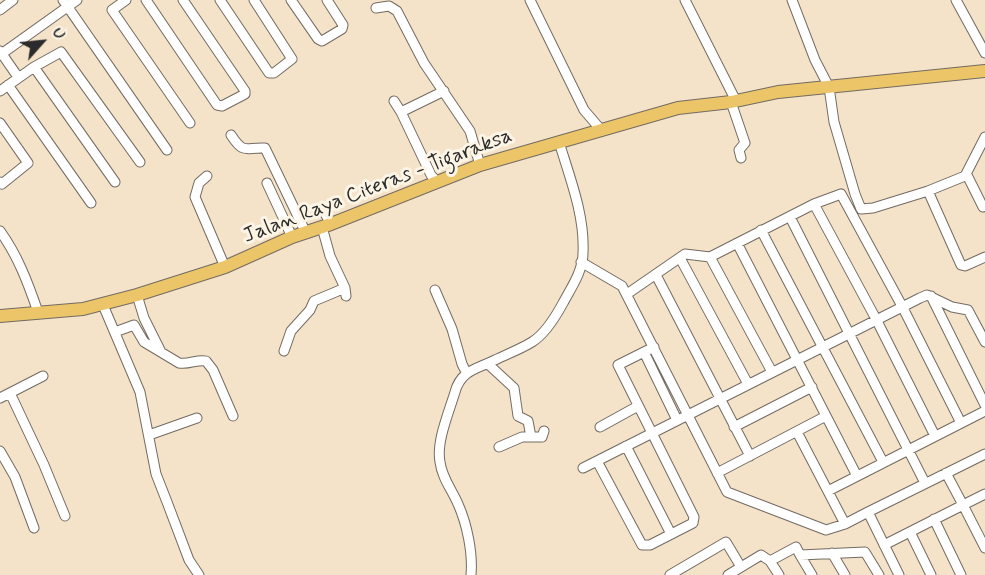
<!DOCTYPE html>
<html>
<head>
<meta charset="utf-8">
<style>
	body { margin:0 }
	#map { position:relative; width:985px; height:575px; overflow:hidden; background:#f5e3c9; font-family:Mynerve,sans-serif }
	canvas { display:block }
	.north { position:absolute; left:12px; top:12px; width:60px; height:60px; -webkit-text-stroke:4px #fcf5e5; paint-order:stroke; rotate:63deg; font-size:16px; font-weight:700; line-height:24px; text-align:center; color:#2b2b2b }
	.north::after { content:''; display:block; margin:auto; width:21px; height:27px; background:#2b2b2b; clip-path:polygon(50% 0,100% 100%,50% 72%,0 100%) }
</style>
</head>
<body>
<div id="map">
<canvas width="985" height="575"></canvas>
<div class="north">U</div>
</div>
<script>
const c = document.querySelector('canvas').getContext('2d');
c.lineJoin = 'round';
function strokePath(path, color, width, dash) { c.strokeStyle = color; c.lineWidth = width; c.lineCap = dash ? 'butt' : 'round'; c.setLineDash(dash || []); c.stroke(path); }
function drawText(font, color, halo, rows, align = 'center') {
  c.font = font + ' Mynerve,sans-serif'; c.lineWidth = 6; c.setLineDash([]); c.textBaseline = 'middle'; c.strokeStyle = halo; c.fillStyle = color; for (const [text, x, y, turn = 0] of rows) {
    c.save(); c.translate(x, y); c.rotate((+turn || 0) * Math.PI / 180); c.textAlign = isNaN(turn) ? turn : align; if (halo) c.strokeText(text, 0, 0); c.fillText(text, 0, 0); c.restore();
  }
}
const minor = new Path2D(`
	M63 0 167 150
	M126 0 112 10 190 123
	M146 0 217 105 222 106 245 94V91L183 0
	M220 0 269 73H274L292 59 254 0
	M291 0 318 39 322 41 342 29 343 25 327 0
	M530 0 584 110 602 131
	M685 0 736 101
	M792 0 815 60 829 87 834 122 855 194 861 209 873 208 928 191 965 176 985 137
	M956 0 985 53
	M376 8 389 6 397 11 424 63 470 131 480 165
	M0 10 13 0
	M0 51 18 77
	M0 55 77 0
	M34 67 115 182
	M8 85 91 203
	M0 91 34 67 61 52 140 162
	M394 101 401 112 431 175 437 182
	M731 102 745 143 739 150 741 158
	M401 112 444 91
	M0 123 28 163 2 184 0 182
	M231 135C244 155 245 147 265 148L306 233
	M967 175 983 207
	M207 176 199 183 195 197 225 267
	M267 183 292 237
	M928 191 961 265 965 266 985 257
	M814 204 876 319 935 436
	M323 210 331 224
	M790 217 925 483
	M322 227 330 256 345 288 346 296
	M761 230 883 462
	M0 231C18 256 28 283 38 312
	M737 243 857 476
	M710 257 814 204 841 194 902 306 961 423
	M680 258 748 384
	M581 262 622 286 727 492 826 530 845 524 797 432
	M656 275 750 456
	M435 290 452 329 462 364 466 372
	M627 294 685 254 710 257 772 372
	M137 295 144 318 160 350
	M931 296 985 405
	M103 305 140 392 156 474 167 502 189 560 199 575
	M115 332 134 325 144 342 179 363C189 365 197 359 206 361L213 370 233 416
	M284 351 291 331 310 310 314 301 345 288
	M644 352 677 420
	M488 364 514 388 518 416 528 421 531 437H522L499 447
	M10 393 44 465 65 516
	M0 398 43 376
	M600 427 638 406
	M734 427 812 387
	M149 435 197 418
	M531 437H542L544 431
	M626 446 671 534
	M0 451 15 477 34 528
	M597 461 642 545H650L693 523 694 517 618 365 654 347
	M583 468 920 298 927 295 952 307 968 310 985 342
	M717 473 826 416
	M946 473 963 505 985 494
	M828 491 985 411
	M868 512 985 454
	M934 519 961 575
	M845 524 868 512 899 575
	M910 532 931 575
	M884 545 963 505 985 548
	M832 553 845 575
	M800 555 812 575
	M770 561 796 547 800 555 865 552 879 575
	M471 575C473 553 467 524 458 504 452 490 442 478 440 462 436 442 449 412 455 392 461 370 477 369 495 360 507 354 521 349 532 342 545 334 556 316 563 303 571 288 583 271 583 253 585 216 570 178 559 142
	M670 575 726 542 741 567
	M728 575 761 555 770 561 779 575`);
const major = new Path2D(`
	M0 316 83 309 137 295 225 267 292 237 331 224 480 165 678 108 731 102 778 92 985 71`);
const streetNames = [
	["Jalan Raya Citeras - Tigaraksa",378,187,-21]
];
strokePath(minor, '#726b62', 11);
strokePath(major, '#726b62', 14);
strokePath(minor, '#fff', 9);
strokePath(major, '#ecc569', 12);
drawText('21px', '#2b2b2b', '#fcf5e5', streetNames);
</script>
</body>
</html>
